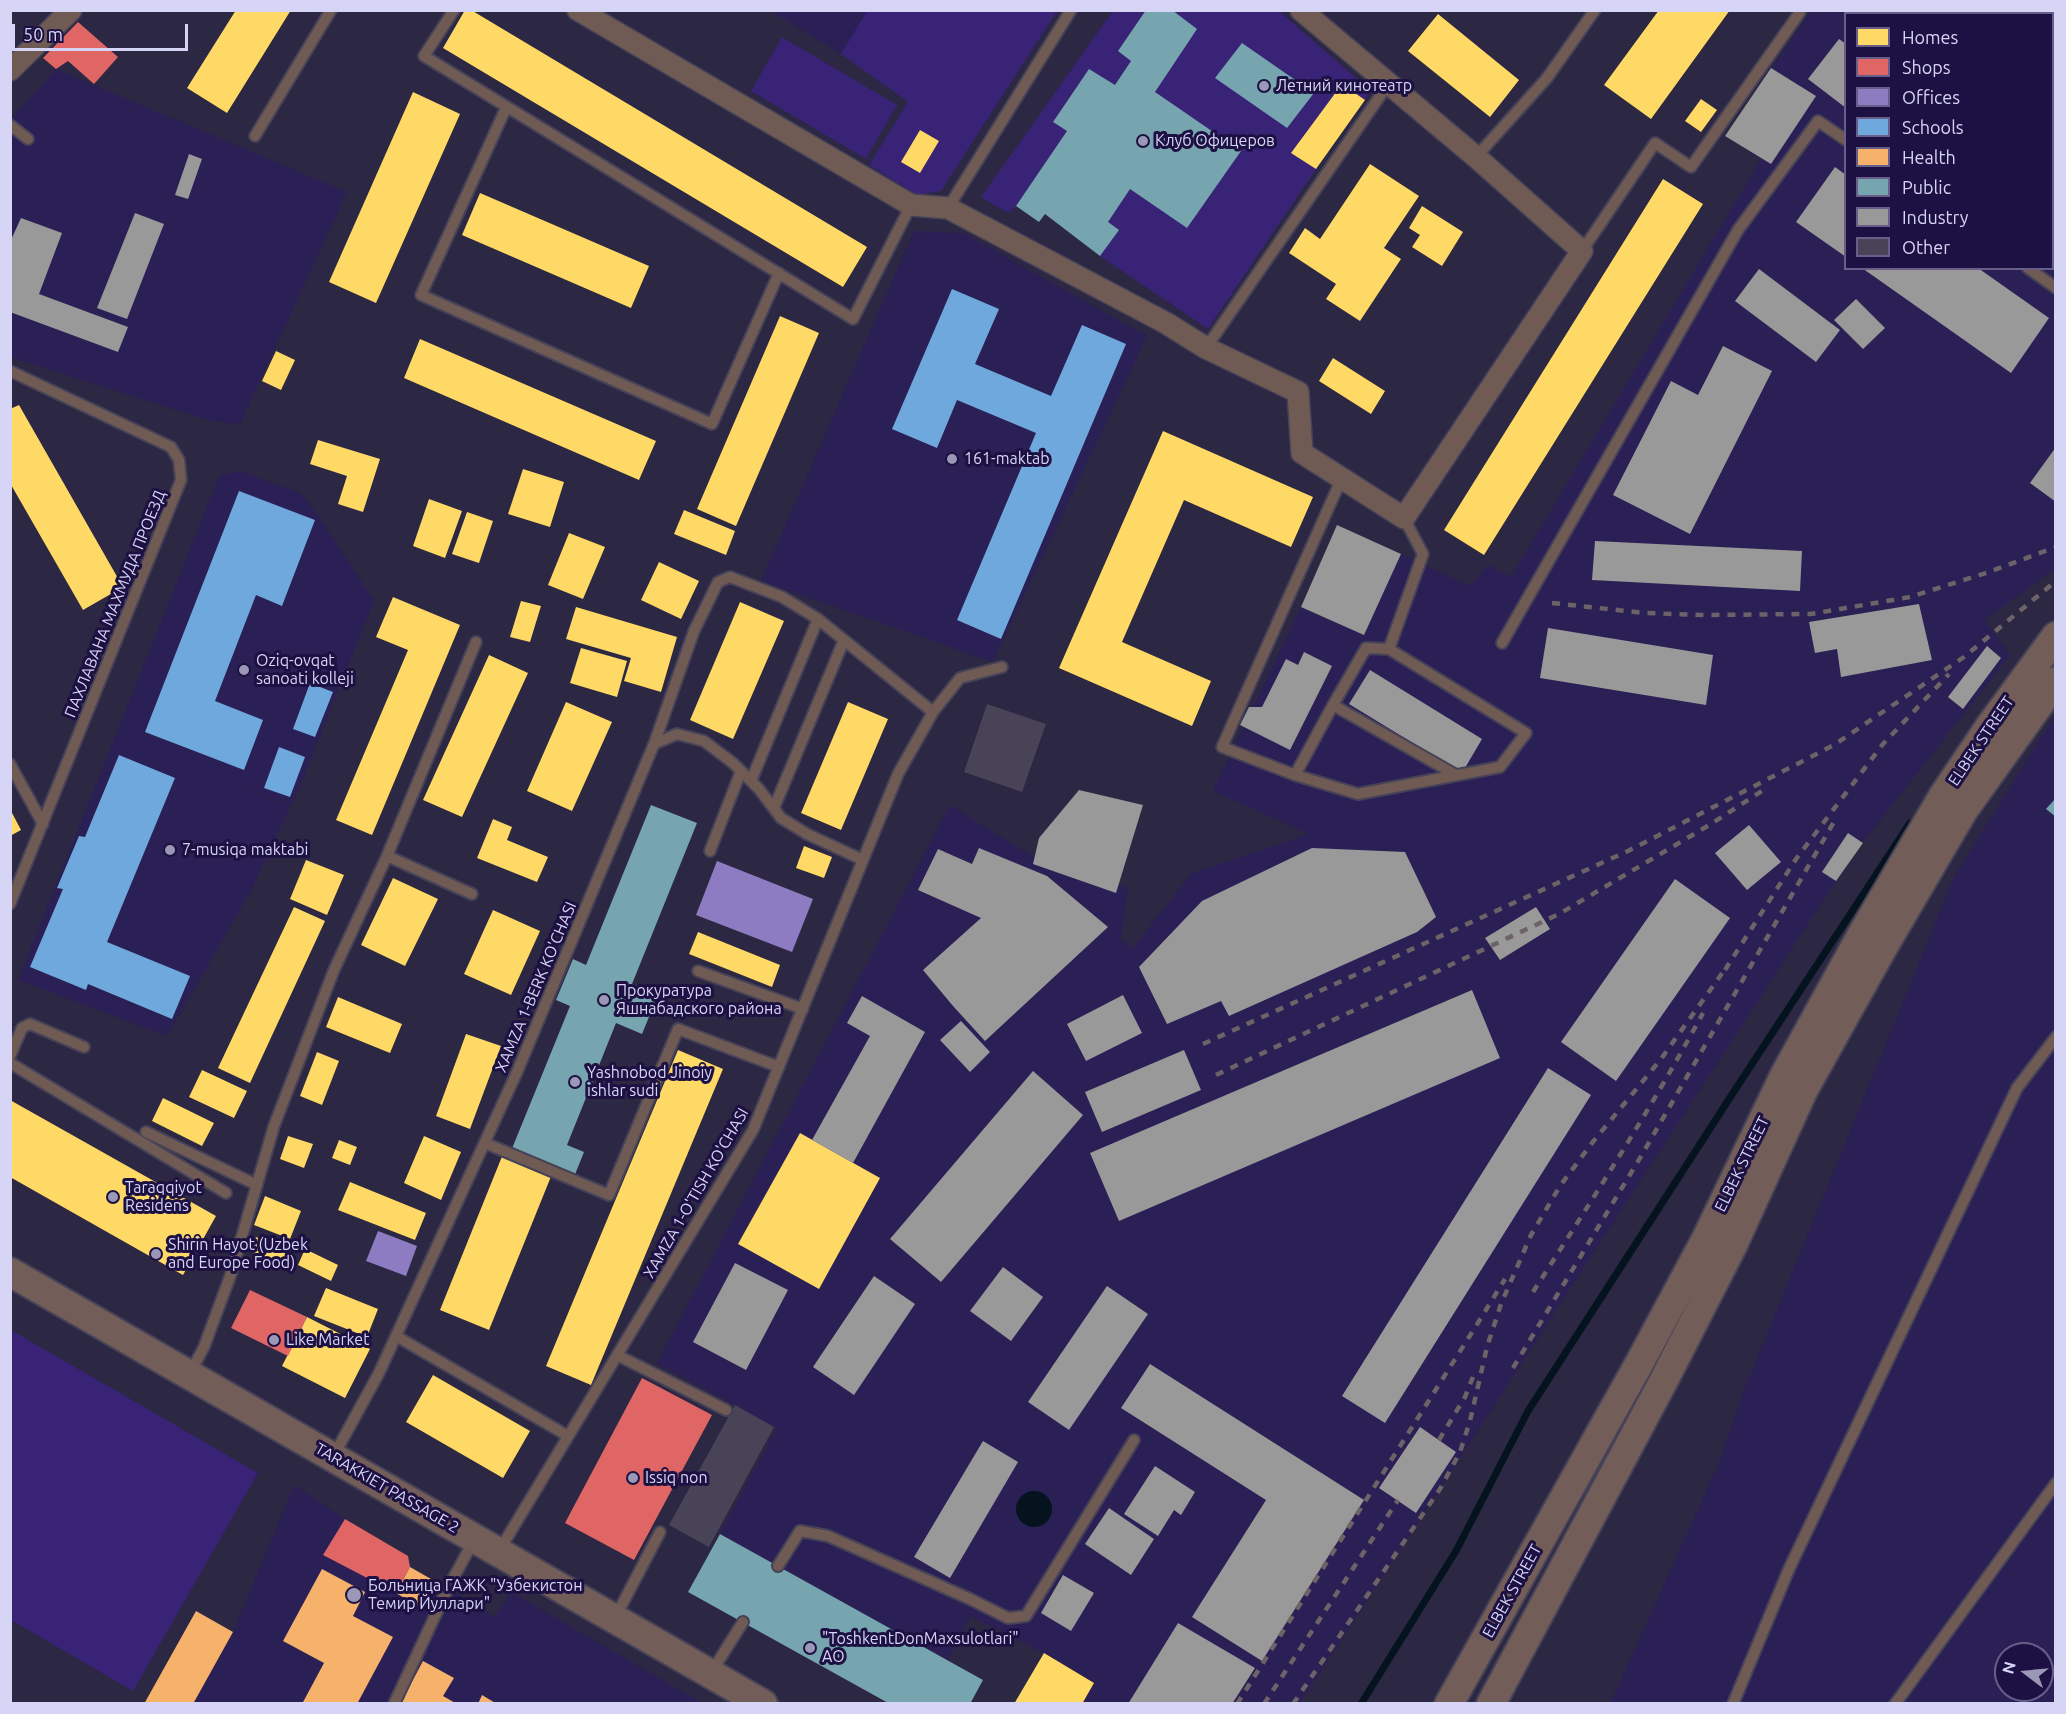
<!DOCTYPE html>
<html>
<head>
<meta charset="utf-8">
<style>
	body { margin:0 }
	#map { position:relative; width:2066px; height:1714px; overflow:hidden; background:#2c2742; font-family:Ubuntu,sans-serif }
	canvas { display:block }
	.frame { position:absolute; inset:0; border:12px solid #d6d5f5; pointer-events:none }
	.legend { position:absolute; left:1844px; top:12px; width:210px; height:258px; box-sizing:border-box; background:#1d1143; border:2px solid #675f8a; margin:0; padding:8px 10px; list-style:none; font-size:18px; color:#d6d5f5 }
	.legend li { display:flex; align-items:center; gap:12px; height:30px }
	.legend b { width:30px; border:2px solid #675f8a }
	.north { position:absolute; left:1994px; top:1642px; width:60px; height:60px; box-sizing:border-box; background:#1d1143; border:2px solid #675f8a; border-radius:50%; rotate:286deg; font-size:16px; font-weight:700; line-height:24px; text-align:center; color:#d6d5f5 }
	.north::after { content:''; display:block; margin:auto; width:21px; height:27px; background:#9a98b6; clip-path:polygon(50% 0,100% 100%,50% 72%,0 100%) }
	.scale { position:absolute; left:12px; top:24px; width:176px; height:27px; box-sizing:border-box; border:3px solid #d6d5f5; border-top:0; padding-left:8px; font-size:18px; line-height:21px; white-space:nowrap; color:#d6d5f5; -webkit-text-stroke:4px #1d1143; paint-order:stroke }
</style>
</head>
<body>
<div id="map">
<canvas width="2066" height="1714"></canvas>
<div class="frame"></div>
<ul class="legend">
<li><b style="height:16px;background:#ffd966"></b>Homes</li>
<li><b style="height:16px;background:#e06666"></b>Shops</li>
<li><b style="height:16px;background:#8e7cc3"></b>Offices</li>
<li><b style="height:16px;background:#6fa8dc"></b>Schools</li>
<li><b style="height:16px;background:#f6b26b"></b>Health</li>
<li><b style="height:16px;background:#76a5af"></b>Public</li>
<li><b style="height:16px;background:#999"></b>Industry</li>
<li><b style="height:16px;background:#494358"></b>Other</li>
</ul>
<div class="north">N</div>
<div class="scale">50 m</div>
</div>
<script>
const c = document.querySelector('canvas').getContext('2d');
c.lineJoin = 'round';
function fillPath(path, color) { c.fillStyle = color; c.fill(path, 'evenodd'); }
function strokePath(path, color, width, dash) { c.strokeStyle = color; c.lineWidth = width; c.lineCap = dash ? 'butt' : 'round'; c.setLineDash(dash || []); c.stroke(path); }
function drawText(font, color, halo, rows, align = 'center') {
  c.font = font + ' Ubuntu,sans-serif'; c.lineWidth = 6; c.setLineDash([]); c.textBaseline = 'middle'; c.strokeStyle = halo; c.fillStyle = color; for (const [text, x, y, turn = 0] of rows) {
    c.save(); c.translate(x, y); c.rotate((+turn || 0) * Math.PI / 180); c.textAlign = isNaN(turn) ? turn : align; if (halo) c.strokeText(text, 0, 0); c.fillText(text, 0, 0); c.restore();
  }
}
const built = new Path2D(`
	M771 11H867L841 54Z
	M1811 11H2055V569L1984 620 2010 655 1863 842 1836 881 1300 1703H1082L1094 1682 1044 1653 971 1616 948 1660 983 1680 970 1703 688 1592 777 1428 657 1363 950 805 1030 855 1128 888 1120 940 1133 948 1192 873 1309 834 1213 791 1301 607 1364 635 1401 554 1470 586 1488 565 1511 577 1761 159 1725 136ZM1846 14H2052V268H1846Z
	M56 69 347 192 240 424 210 421 11 357V119Z
	M914 231 963 233 1147 336 993 662 761 581Z
	M240 471 300 493 312 506 374 601 292 805 230 783 291 806 249 894 167 1036 18 980 219 476Z
	M2055 715V1703L1610 1704 1718 1465 1746 1385 1955 875ZM2006 1654H2042V1690H2006Z
	M294 1485 345 1519 324 1555 395 1593 438 1583 495 1617 511 1592 702 1703 193 1704 233 1632Z`);
const green = new Path2D(`
	M867 11H1057L941 191 917 195 869 165 908 102 841 54Z
	M1113 11H1279L1371 91 1316 169 1208 329 1100 256 1045 214 1039 222 1016 206 1008 213 981 197Z
	M782 37 897 105 866 159 751 91Z
	M11 1330 258 1473 133 1691 11 1620Z`);
const water = new Path2D(`
	M1016 1509a18 18 0 1 1 36 0a18 18 0 1 1-36 0Z`);
const homes = new Path2D(`
	M236 10H291L227 113 187 88Z
	M465 10H471L867 247 843 287 443 48Z
	M1659 10H1730L1651 119 1604 85Z
	M1438 14 1519 80 1490 117 1408 51Z
	M1342 84 1365 100 1316 169 1291 153Z
	M413 92 460 114 376 303 329 282Z
	M1701 99 1717 110 1701 132 1685 121Z
	M920 130 939 141 920 173 901 162Z
	M1370 164 1419 196 1384 248 1401 259 1360 321 1326 299 1336 284 1289 253 1305 228 1320 239Z
	M1663 179 1703 204 1484 555 1444 530Z
	M480 193 649 266 631 308 462 235Z
	M1422 206 1463 232 1442 266 1412 247 1420 235 1409 228Z
	M780 316 819 333 736 526 697 509Z
	M420 339 656 441 639 480 404 378Z
	M276 351 295 360 281 390 262 381Z
	M1333 358 1385 391 1371 414 1319 381Z
	M19 405 123 587 83 610 10 483V409Z
	M1163 431 1313 497 1291 547 1184 500 1122 642 1211 681 1192 726 1059 668Z
	M318 440 380 459 363 512 338 504 347 476 310 464Z
	M523 469 564 482 550 527 508 514Z
	M429 499 462 511 445 558 413 546Z
	M684 510 735 531 726 555 674 534Z
	M467 512 493 521 479 563 452 554Z
	M569 533 605 547 583 599 548 585Z
	M659 562 699 581 681 619 641 600Z
	M393 597 460 625 372 835 336 820 408 650 376 637Z
	M521 601 541 606 530 642 510 637Z
	M740 602 784 621 733 739 690 720Z
	M576 607 677 637 661 692 624 681 631 658 566 639Z
	M581 648 627 661 617 697 570 683Z
	M489 655 528 673 462 817 423 800Z
	M566 702 612 722 572 811 527 791Z
	M848 702 888 719 841 830 801 813Z
	M10 809 21 830 10 836Z
	M493 819 512 827 507 840 548 857 537 882 477 858Z
	M804 846 832 857 824 878 796 868Z
	M306 860 344 875 327 915 290 899Z
	M393 878 438 899 405 966 361 945Z
	M294 907 325 921 250 1083 218 1068Z
	M493 910 540 931 511 995 464 974Z
	M698 932 780 965 772 987 689 954Z
	M338 997 402 1024 390 1053 326 1027Z
	M466 1034 501 1046 470 1129 436 1116Z
	M678 1050 723 1069 591 1385 546 1366Z
	M317 1052 339 1061 322 1105 300 1096Z
	M202 1070 247 1091 234 1118 189 1097Z
	M163 1098 214 1123 202 1146 152 1121Z
	M10 1100 216 1216 183 1275 10 1177Z
	M800 1133 880 1178 819 1289 738 1244Z
	M288 1136 313 1144 304 1168 280 1159Z
	M424 1136 461 1152 441 1200 404 1183Z
	M339 1140 357 1147 350 1165 332 1158Z
	M503 1154 552 1174 489 1330 440 1310Z
	M350 1182 426 1213 415 1240 338 1210Z
	M265 1196 301 1211 290 1239 254 1225Z
	M256 1237 294 1253 288 1267 250 1252Z
	M305 1249 338 1265 331 1281 298 1265Z
	M326 1288 378 1309 367 1337 314 1316Z
	M307 1317 370 1349 345 1398 282 1366Z
	M433 1375 530 1431 503 1478 406 1422Z
	M1044 1653 1094 1683 1082 1704H1014Z`);
const shops = new Path2D(`
	M78 22 118 57 94 84 68 61 56 69 43 58Z
	M250 1290 307 1317 288 1356 231 1328Z
	M642 1378 712 1415 634 1560 565 1523Z
	M345 1519 408 1556 410 1567 396 1593 323 1555Z`);
const offices = new Path2D(`
	M717 861 813 899 792 952 696 915Z
	M378 1231 417 1246 406 1276 366 1261Z`);
const schools = new Path2D(`
	M952 289 999 309 975 364 1051 396 1082 325 1126 344 1001 639 957 620 1036 433 957 400 937 448 892 429Z
	M239 491 315 520 282 606 256 595 215 701 263 720 244 770 145 732Z
	M310 683 333 692 315 737 293 729Z
	M279 747 305 757 290 797 264 788Z
	M119 755 175 778 107 942 190 976 172 1019 88 984 86 990 30 967 63 889 57 888 79 836 85 837Z`);
const health = new Path2D(`
	M410 1567 438 1583 423 1609 396 1593Z
	M322 1569 365 1592 353 1616 393 1637 357 1704H302L324 1663 283 1641Z
	M196 1611 233 1632 193 1704H144Z
	M423 1661 454 1678 443 1696 457 1704H400Z
	M482 1695 497 1704H478Z`);
const public = new Path2D(`
	M1146 10H1172L1197 29 1155 92 1241 151 1187 228 1130 189 1108 222 1119 230 1100 256 1045 214 1039 222 1016 206 1067 131 1053 122 1089 69 1115 85 1131 61 1118 51Z
	M1242 43 1314 93 1287 128 1215 78Z
	M2056 798V817L2046 809Z
	M651 805 697 823 632 984 658 995 642 1034 616 1023 567 1145 584 1152 574 1177 511 1151 570 1006 556 1000 573 959 586 965Z
	M720 1534 983 1680 970 1704H890L688 1592Z`);
const industry = new Path2D(`
	M2019 10H2056V144L2052 142V14H2016Z
	M1839 39 1846 44V108L1808 79Z
	M1771 68 1816 96 1771 164 1725 136Z
	M189 154 202 159 188 199 175 195Z
	M1835 167 1846 175V257L1796 222Z
	M135 213 164 224 127 319 97 308Z
	M21 218 62 233 39 294 128 327 118 352 10 312V242Z
	M1862 268H1978L2049 318 2011 373Z
	M1759 269 1840 330 1816 362 1735 301Z
	M1856 299 1885 328 1863 349 1834 320Z
	M1723 346 1772 371 1690 534 1613 495 1671 381 1698 395Z
	M2056 447V502L2030 483Z
	M1337 525 1401 554 1364 635 1301 607Z
	M1595 541 1802 551 1800 591 1592 580Z
	M1919 604 1932 660 1841 677 1837 649 1815 653 1809 622Z
	M1548 628 1713 655 1706 705 1540 678Z
	M1987 646 2001 658 1963 709 1948 697Z
	M1304 652 1332 666 1290 750 1240 725 1249 707H1262L1286 659 1298 665Z
	M1370 670 1482 739 1462 773 1349 704Z
	M1079 790 1143 805 1116 893 1033 864 1039 838Z
	M1749 825 1781 862 1747 890 1715 853Z
	M1848 833 1863 843 1836 881 1822 872Z
	M979 848 1047 876 1108 927 985 1041 953 1006 923 970 981 918 918 890 938 849 972 864Z
	M1312 848 1405 852 1436 917 1417 932 1229 1016 1221 1001 1167 1024 1139 967 1202 901Z
	M1675 879 1730 918 1616 1081 1561 1042Z
	M1536 907 1550 929 1500 960 1485 938Z
	M1472 990 1500 1058 1119 1221 1090 1153Z
	M1123 995 1142 1033 1086 1061 1067 1024Z
	M862 996 925 1032 853 1163 812 1140 870 1036 847 1023Z
	M961 1021 990 1052 970 1072 940 1040Z
	M1184 1050 1201 1090 1102 1132 1085 1092Z
	M1548 1068 1591 1095 1385 1423 1342 1396Z
	M1033 1071 1083 1115 941 1282 890 1239Z
	M735 1263 788 1290 746 1370 693 1342Z
	M1003 1267 1043 1297 1011 1341 970 1311Z
	M874 1276 915 1304 854 1395 813 1367Z
	M1107 1286 1148 1314 1069 1430 1028 1402Z
	M1150 1364 1364 1500 1262 1661 1192 1617 1266 1500 1121 1408Z
	M1420 1427 1456 1452 1416 1513 1379 1488Z
	M983 1441 1018 1462 950 1578 914 1557Z
	M1155 1466 1195 1492 1181 1515 1174 1510 1158 1536 1124 1514Z
	M1109 1508 1154 1539 1131 1575 1085 1544Z
	M1063 1575 1094 1593 1071 1631 1041 1613Z
	M1178 1623 1255 1668 1232 1704H1128Z`);
const stream = new Path2D(`
	M1361 1704 1456 1551 1528 1411 1731 1096 1910 823`);
const building = new Path2D(`
	M987 704 1046 724 1022 792 964 772Z
	M735 1405 774 1427 709 1547 669 1525Z`);
const service = new Path2D(`
	M454 10 424 56 853 319 911 205
	M506 108 421 295 712 424 779 273
	M10 125 28 139
	M255 136 331 10
	M1476 157 1547 78 1595 10
	M948 208 1071 10
	M1582 251 1655 143 1691 167 1800 12
	M2028 268 2056 288
	M1206 348 1389 83
	M10 371 171 447 179 460 181 480 10 904
	M1341 480 1222 747 1295 775 1333 705 1366 648 1389 649 1423 554 1404 518
	M818 619 933 712
	M1502 643 1738 230 1818 121 1846 140
	M1333 705 1456 775
	M654 744 677 734 704 741 733 763 759 789 781 818 807 834 863 860
	M10 764 43 824
	M1295 775 1358 794 1500 767 1526 733 1389 649
	M774 808 844 640
	M710 851 741 771
	M387 856 472 894
	M698 971 803 1009
	M10 1056 22 1028 30 1024 84 1047
	M10 1063 226 1193
	M146 1132 257 1185
	M485 1143 609 1195 678 1029 779 1067
	M396 1336 568 1436
	M617 1355 726 1410
	M189 1375 204 1347 231 1274 274 1126 334 970 387 856 476 642
	M333 1457 379 1373 517 1072 654 744 694 631 718 582 730 577 782 597 818 619 751 781
	M499 1551 753 1130 898 774 933 712 960 678 1002 667
	M778 1566 800 1531 828 1536 970 1599 1008 1618 1026 1616 1134 1440
	M615 1618 660 1532
	M711 1673 743 1622
	M394 1704 448 1588 474 1540
	M1733 1704 1789 1569 2017 1088 2056 1037
	M1895 1704 2056 1483`);
const minor = new Path2D(`
	M578 10 911 205 948 208 1166 323 1206 348 1298 392 1302 453 1404 518 1582 251 1476 157 1301 10
	M10 70 71 10`);
const secondary = new Path2D(`
	M10 1272 763 1704
	M1449 1704 1640 1362 1707 1237 1784 1076 1861 936 1943 796 1990 726 2056 636
	M1491 1704 1663 1382 1733 1245 1803 1091 1881 951 1963 811 2056 681`);
const rail = new Path2D(`
	M1552 603 1645 613 1704 615 1811 614 1910 597 1989 572 2056 547
	M1725 970 1796 859 1883 744 1949 674
	M1203 1044 1628 851 1834 745 1964 657 2056 581
	M1216 1075 1559 914 1711 824 1768 787
	M1533 1292C1592 1200 1651 1109 1703 1013
	M1513 1368 1640 1158 1835 820
	M1439 1440 1465 1397 1473 1377
	M1237 1704 1476 1326 1505 1279
	M1264 1704 1398 1500
	M1293 1704 1440 1489 1460 1452 1470 1421 1487 1347 1501 1304 1531 1235 1560 1186 1592 1143 1661 1059 1728 965`);
const markers = [
	[1264,86,6,"#9a98b6"],
	[1143,141,6,"#9a98b6"],
	[952,459,6,"#9a98b6"],
	[244,670,6,"#9a98b6"],
	[170,850,6,"#9a98b6"],
	[604,1000,6,"#9a98b6"],
	[575,1082,6,"#9a98b6"],
	[113,1197,6,"#9a98b6"],
	[156,1254,6,"#9a98b6"],
	[274,1340,6,"#9a98b6"],
	[633,1478,6,"#9a98b6"],
	[354,1595,8,"#9a98b6"],
	[810,1648,6,"#9a98b6"]
];
const poiNames = [
	["Летний кинотеатр",1276,86],
	["Клуб Офицеров",1155,141],
	["161-maktab",964,459],
	["Oziq-ovqat",256,661],
	["sanoati kolleji",256,679],
	["7-musiqa maktabi",182,850],
	["Прокуратура",616,991],
	["Яшнабадского района",616,1009],
	["Yashnobod Jinoiy",587,1073],
	["ishlar sudi",587,1091],
	["Taraqqiyot",125,1188],
	["Residens",125,1206],
	["Shirin Hayot (Uzbek",168,1245],
	["and Europe Food)",168,1263],
	["Like Market",286,1340],
	["Issiq non",645,1478],
	["Больница ГАЖК \"Узбекистон",368,1586],
	["Темир Йуллари\"",368,1604],
	["\"ToshkentDonMaxsulotlari\"",822,1639],
	["AO",822,1657]
];
const streetNames = [
	["ПАХЛАВАНА МАХМУДА ПРОЕЗД",115,604,-68],
	["ELBEK STREET",1981,741,-56],
	["XAMZA 1-BERK KO'CHASI",536,987,-67],
	["ELBEK STREET",1742,1164,-64],
	["XAMZA 1-O'TISH KO'CHASI",696,1193,-60],
	["TARAKKIET PASSAGE 2",387,1488,30],
	["ELBEK STREET",1512,1591,-61]
];
fillPath(built, '#2b2055');
fillPath(green, '#382376');
fillPath(water, '#04131d');
fillPath(homes, '#ffd966');
fillPath(shops, '#e06666');
fillPath(offices, '#8e7cc3');
fillPath(schools, '#6fa8dc');
fillPath(health, '#f6b26b');
fillPath(public, '#76a5af');
fillPath(industry, '#999');
strokePath(stream, '#04131d', 7);
fillPath(building, '#494358');
strokePath(service, '#464258', 14);
strokePath(minor, '#464258', 24);
strokePath(secondary, '#464258', 32);
strokePath(service, '#705b54', 10);
strokePath(minor, '#705b54', 21);
strokePath(secondary, '#735d58', 28);
strokePath(rail, '#6d6267', 4.5, [8, 8]);
for (const [x, y, r, color] of markers) { const dot = new Path2D(); dot.arc(x, y, r, 0, 2 * Math.PI); c.fillStyle = color; c.fill(dot); strokePath(dot, '#1d1143', 2); }
drawText('16px', '#d6d5f5', '#1d1143', poiNames, 'left');
drawText('16px', '#d6d5f5', '#1d1143', streetNames);
</script>
</body>
</html>
